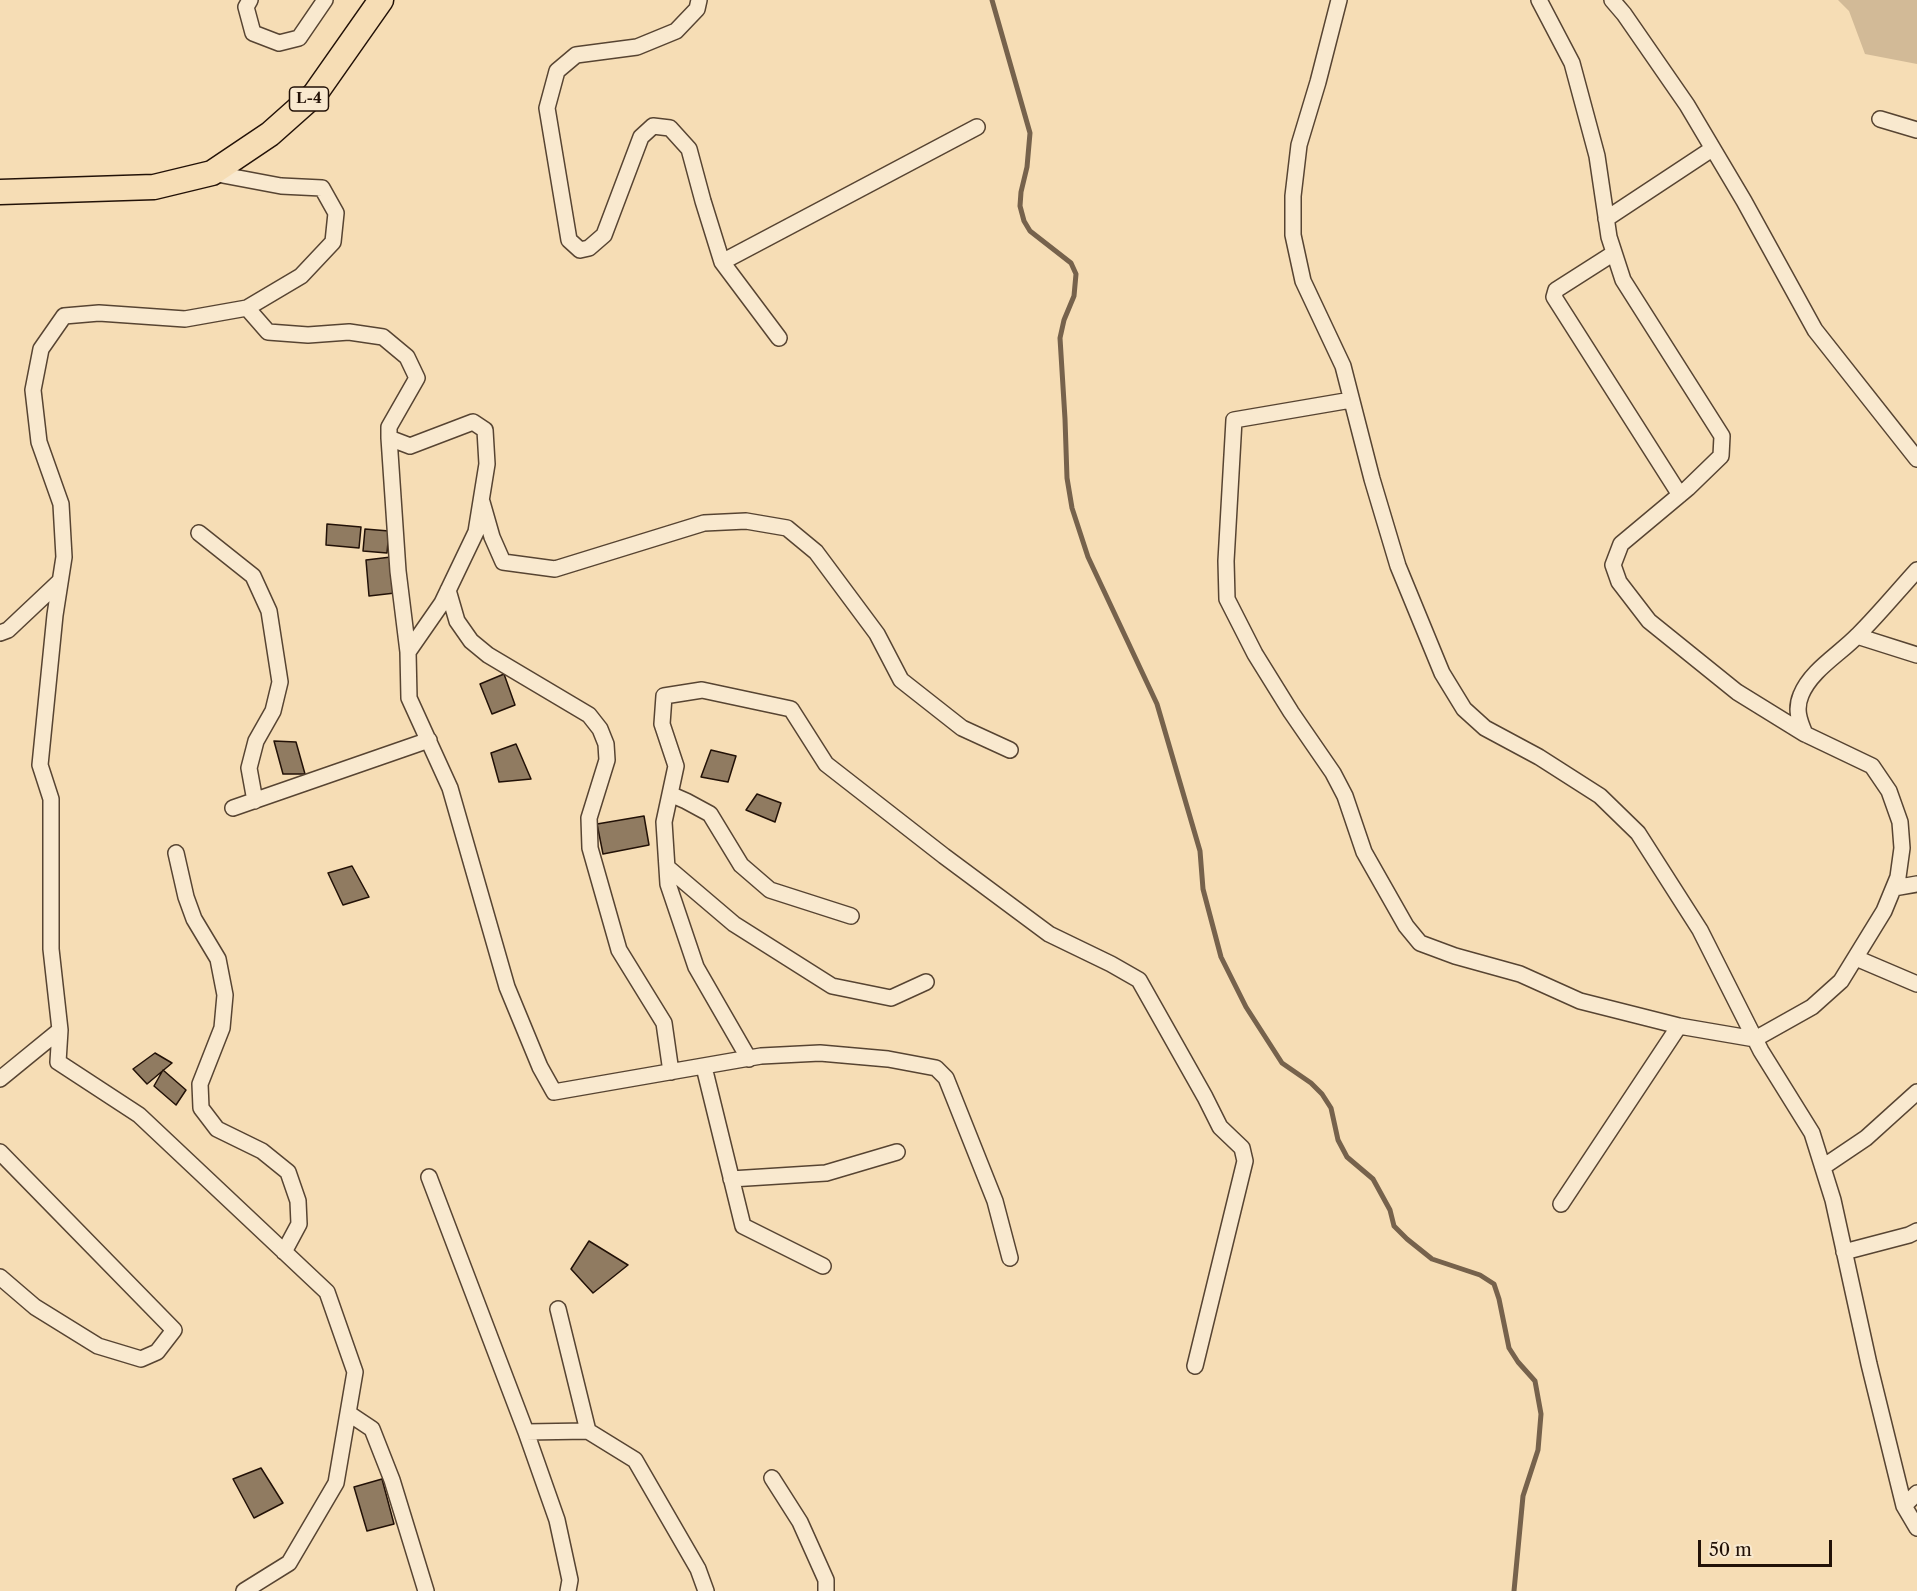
<!DOCTYPE html>
<html>
<head>
<meta charset="utf-8">
<style>
	body { margin:0 }
	#map { position:relative; width:1917px; height:1591px; overflow:hidden; background:#f6ddb5; font-family:"Libre Caslon Text",serif }
	canvas { display:block }
	.scale { position:absolute; left:1698px; top:1540px; width:134px; height:27px; box-sizing:border-box; border:3px solid #221107; border-top:0; padding-left:8px; font-size:18px; line-height:21px; white-space:nowrap; color:#221107; -webkit-text-stroke:4px #f9e9cf; paint-order:stroke }
</style>
</head>
<body>
<div id="map">
<canvas width="1917" height="1591"></canvas>
<div class="scale">50 m</div>
</div>
<script>
const c = document.querySelector('canvas').getContext('2d');
c.lineJoin = 'round';
function fillPath(path, color) { c.fillStyle = color; c.fill(path, 'evenodd'); }
function strokePath(path, color, width, dash) { c.strokeStyle = color; c.lineWidth = width; c.lineCap = dash ? 'butt' : 'round'; c.setLineDash(dash || []); c.stroke(path); }
function drawText(font, color, halo, rows, align = 'center') {
  c.font = font + ' "Libre Caslon Text",serif'; c.lineWidth = 5; c.setLineDash([]); c.textBaseline = 'middle'; c.strokeStyle = halo; c.fillStyle = color; for (const [text, x, y, turn = 0] of rows) {
    c.save(); c.translate(x, y); c.rotate((+turn || 0) * Math.PI / 180); c.textAlign = isNaN(turn) ? turn : align; if (halo) c.strokeText(text, 0, 0); c.fillText(text, 0, 0); c.restore();
  }
}
const green = new Path2D(`
	M1838 0H1917V64L1865 54 1849 11Z`);
const stream = new Path2D(`
	M992 0 1030 133 1027 167 1021 192 1020 206 1024 221 1030 231 1071 263 1076 274 1074 296 1064 320 1060 338 1065 419 1067 478 1072 508 1088 557 1157 704 1200 851 1203 889 1221 957 1246 1007 1282 1063 1311 1083 1322 1094 1331 1108 1338 1140 1347 1157 1373 1179 1390 1210 1394 1226 1407 1239 1432 1259 1480 1275 1494 1284 1499 1299 1509 1348 1518 1362 1535 1381 1541 1414 1538 1450 1523 1496 1514 1591`);
const building = new Path2D(`
	M327 524 361 527 359 548 326 545Z
	M365 529 389 531 387 553 363 551Z
	M391 557 395 593 369 596 366 560Z
	M504 674 515 705 492 714 480 684Z
	M274 741 296 742 305 774H283Z
	M516 744 531 779 499 782 491 753Z
	M711 750 736 756 728 782 701 777Z
	M757 794 781 803 775 822 746 810Z
	M644 816 649 845 603 854 597 824Z
	M352 866 369 897 343 905 328 873Z
	M155 1053 172 1063 147 1084 133 1069Z
	M163 1070 186 1090 176 1105 154 1086Z
	M589 1241 628 1265 593 1293 571 1269Z
	M261 1468 283 1503 254 1518 233 1479Z
	M382 1479 394 1524 367 1531 354 1487Z`);
const minor = new Path2D(`
	M250 0 246 7 253 33 279 43 299 38 325 0
	M699 0 697 9 676 31 637 47 576 55 557 71 547 108 569 240 580 250 589 248 604 235 641 137 653 126 670 128 689 149 703 201 722 262 779 338
	M1339 0 1318 82 1299 145 1293 196V235L1303 281 1343 366 1372 479 1398 566 1442 673 1464 709 1485 728 1539 757 1600 796 1638 833 1700 930 1761 1051 1812 1133 1833 1200 1869 1364 1904 1506 1917 1528
	M1539 0 1572 63 1597 156 1609 237 1623 280 1722 436 1721 456 1688 488 1621 544 1613 565 1619 582 1649 621 1737 692 1805 734
	M1612 0 1624 14 1687 105 1744 201 1815 330 1917 459
	M1880 119 1917 130
	M212 173 281 186 322 188 336 213 333 242 301 276 247 308 185 319 99 313 64 316 41 349 33 390 39 442 61 504 64 557 55 615 40 765 51 799V949L60 1030 58 1062 139 1115 327 1292 355 1372 336 1483 289 1563 244 1591
	M1606 219 1712 149
	M1614 253 1556 290 1554 297 1680 495
	M722 262 977 127
	M247 308 268 332 308 335 349 332 383 337 407 357 417 378 389 427V438L410 446 473 422 485 430 487 464 476 532 442 603 408 652 409 698 450 788 507 987 540 1067 554 1092 761 1056 820 1053 888 1059 936 1068 946 1078 995 1201 1010 1258
	M1351 400 1234 420 1226 561 1227 599 1255 654 1291 712 1333 773 1345 796 1364 852 1406 926 1420 943 1455 956 1520 974 1580 1001 1679 1026 1755 1039 1812 1007 1841 981 1884 911 1898 877 1902 848 1900 822 1889 791 1872 766 1805 734C1799 720 1795 709 1801 695 1811 670 1840 654 1858 635 1879 614 1897 592 1917 570
	M389 438 398 571 408 652
	M482 502 492 537 503 562 555 569 704 523 746 521 787 528 816 552 877 634 901 680 962 728 1010 750
	M199 533 253 576 269 611 280 682 273 711 256 741 249 768 255 801
	M448 590 457 621 471 641 488 655 589 715 600 729 606 744 607 760 589 818 590 848 619 950 664 1023 671 1072
	M0 633 8 630 60 581
	M1857 636 1917 655
	M670 794 686 801 710 814 741 865 770 890 851 916
	M233 808 429 740
	M176 853 186 897 194 919 218 959 225 995 222 1028 200 1084 201 1108 217 1129 262 1151 288 1172 298 1201 299 1224 284 1252
	M667 867 734 924 832 986 891 998 926 982
	M1894 888 1917 884
	M1856 958 1917 984
	M749 1059 696 967 668 884 664 822 676 766 662 724 664 696 702 690 791 709 826 764 944 856 1049 934 1111 964 1139 980 1205 1097 1220 1127 1242 1148 1245 1161 1195 1366
	M704 1067 743 1226 823 1266
	M0 1079 60 1030
	M0 1152 174 1330 157 1352 141 1359 98 1346 35 1307 0 1277
	M1823 1167 1866 1138 1917 1092
	M429 1177 526 1432
	M731 1179 826 1173 897 1152
	M1561 1204 1679 1026
	M1844 1252 1909 1235 1917 1231
	M558 1309 588 1431
	M348 1413 372 1429 392 1480 426 1591
	M772 1478 800 1522 826 1580V1591
	M1904 1506 1917 1493
	M568 1591 570 1580 557 1520 526 1432 588 1431 635 1460 698 1569 706 1591`);
const primary = new Path2D(`
	M0 192 154 187 212 173 270 134 315 94 381 0`);
const shields = [
	[309,99,39]
];
const shieldNames = [
	["L-4",309,99]
];
fillPath(green, '#d2ba97');
strokePath(stream, '#76624c', 5);
fillPath(building, '#907b61');
strokePath(building, '#221107', 1.5);
strokePath(minor, '#574432', 18);
strokePath(primary, '#221107', 27);
strokePath(minor, '#f9e9cf', 15);
strokePath(primary, '#f6ddb5', 24);
for (const [x, y, w] of shields) { const box = new Path2D(); box.roundRect(x - w / 2, y - 12, w, 24, 4.5); c.fillStyle = '#f9e9cf'; c.fill(box); strokePath(box, '#221107', 1.5); }
drawText('bold 15px', '#221107', null, shieldNames);
</script>
</body>
</html>
